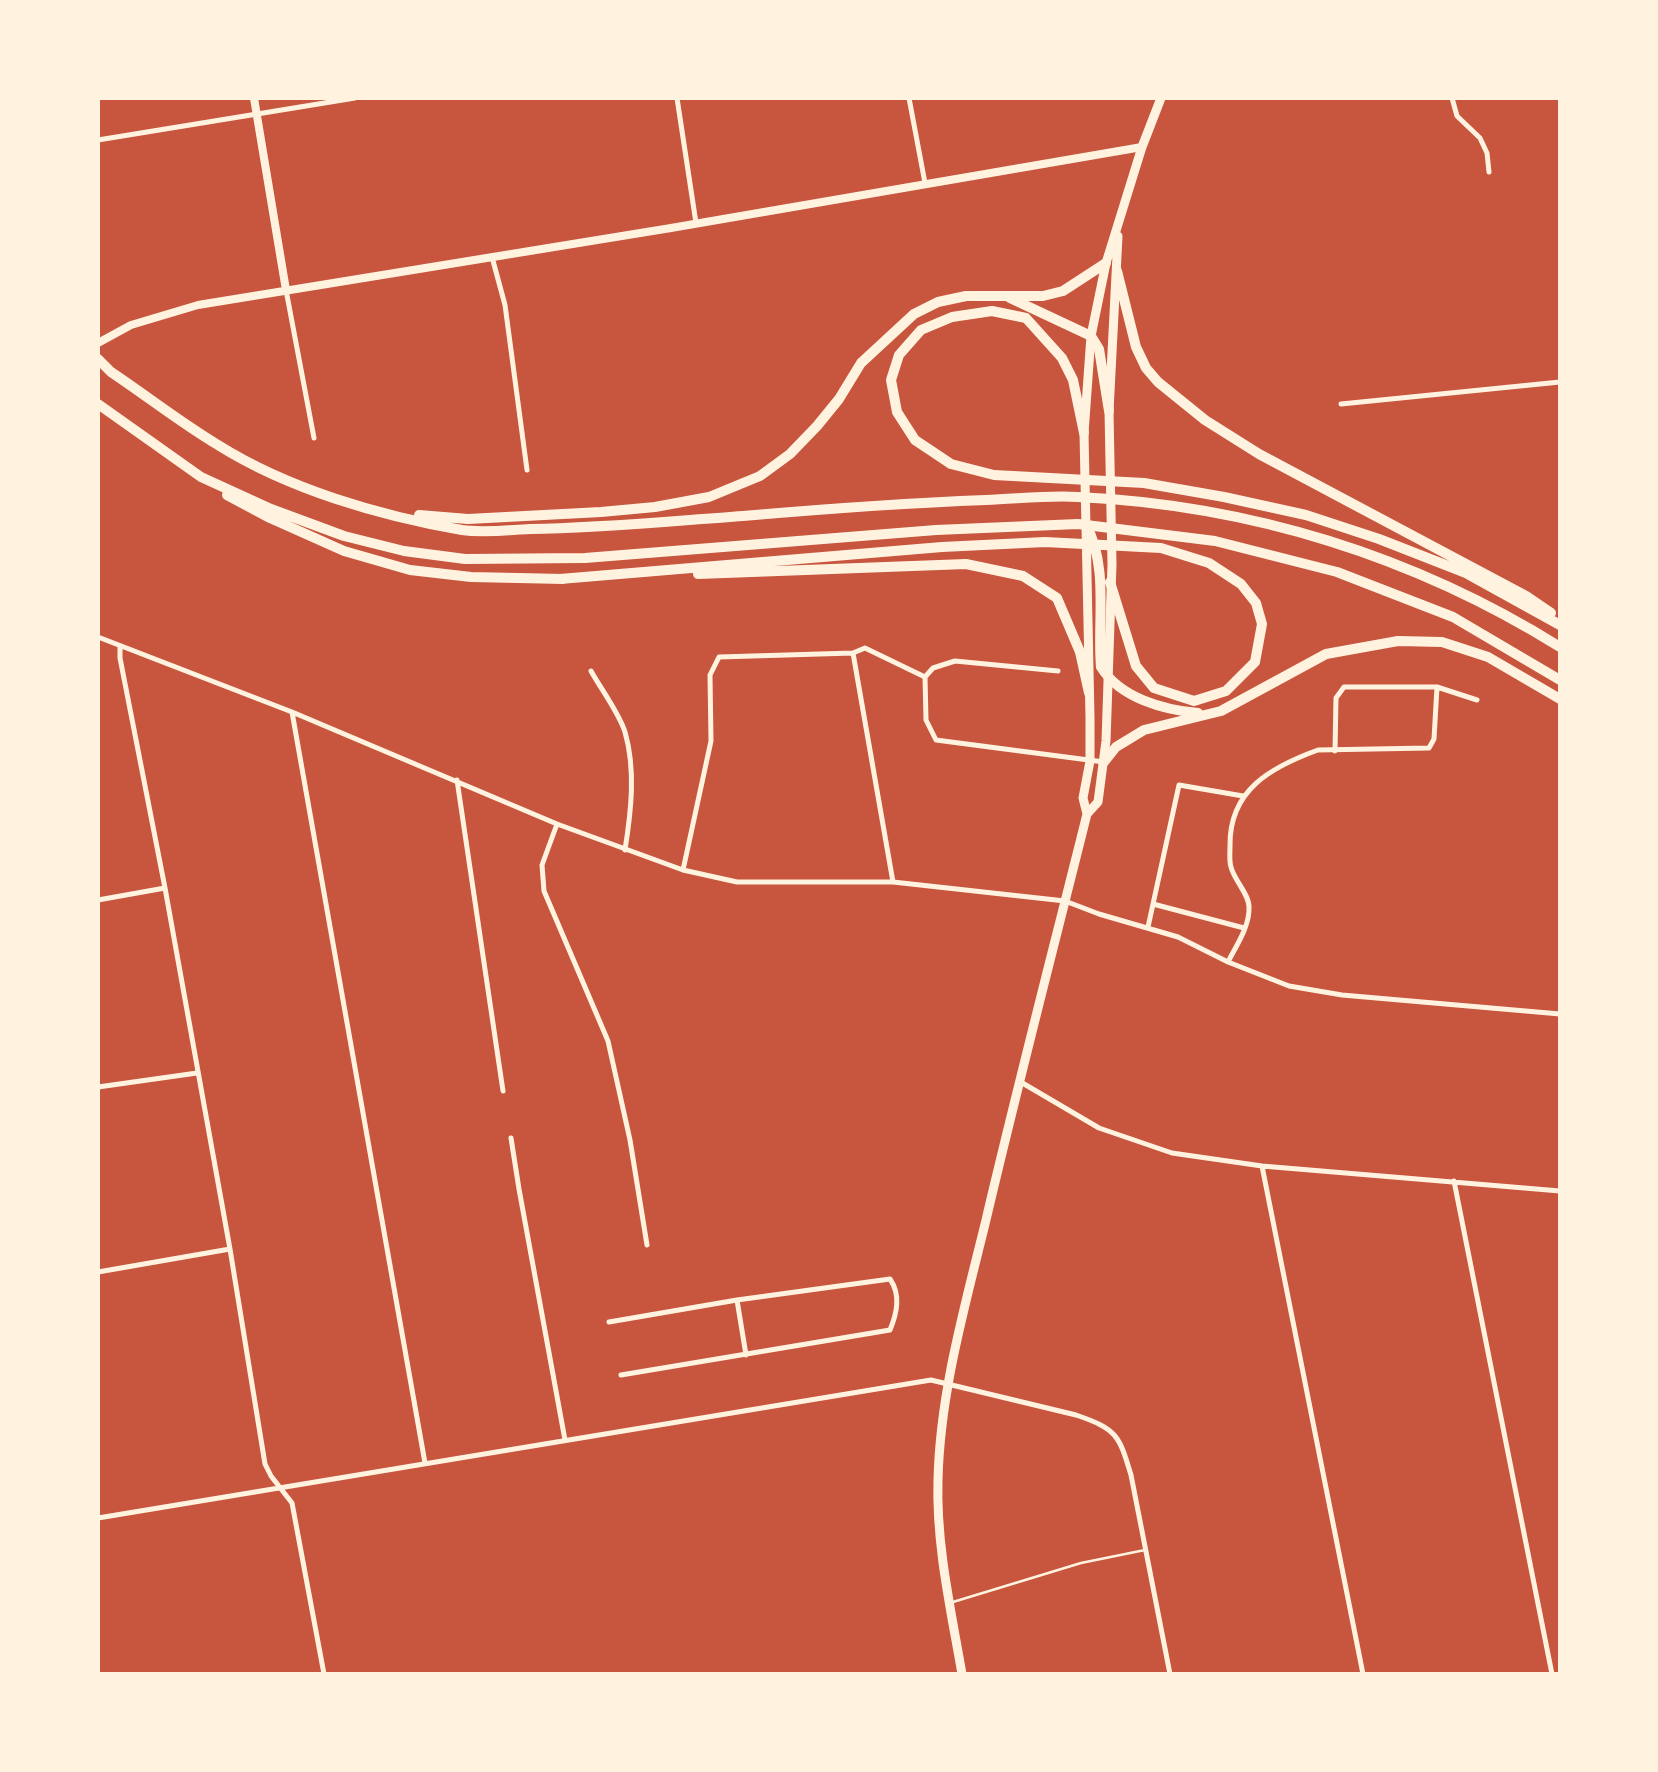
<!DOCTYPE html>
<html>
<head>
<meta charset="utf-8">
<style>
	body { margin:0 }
	#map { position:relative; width:1658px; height:1772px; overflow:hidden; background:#c8553d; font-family:Cabin,sans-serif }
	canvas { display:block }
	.frame { position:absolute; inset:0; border:100px solid #fff3e0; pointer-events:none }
</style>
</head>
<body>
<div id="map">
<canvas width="1658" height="1772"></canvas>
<div class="frame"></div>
</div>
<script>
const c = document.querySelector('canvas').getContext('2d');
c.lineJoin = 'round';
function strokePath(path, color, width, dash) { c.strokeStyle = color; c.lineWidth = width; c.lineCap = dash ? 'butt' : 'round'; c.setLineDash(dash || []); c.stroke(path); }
const service = new Path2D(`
	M953 1602 1081 1563 1145 1550`);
const minor = new Path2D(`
	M677 98 696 223
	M909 98 925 183
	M1452 98 1457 116 1480 138 1487 153 1489 172
	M98 140 355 98
	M492 257 505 305 527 470
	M286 290 314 438
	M1341 404 1560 382
	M98 637 292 712 557 824 683 870 737 882H893L1065 901 1099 914 1178 937 1228 962 1289 986 1342 995 1560 1014
	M120 646V658L165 888 230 1249 265 1464 271 1476 292 1503 324 1674
	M853 653 893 882
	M591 671C601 689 619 713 625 732 636 770 631 812 625 850
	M1058 671 955 661 933 668 925 677 926 720 936 740 1104 762
	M292 712 425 1463
	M1335 751 1336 698 1344 687H1437L1477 700
	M457 780 503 1091
	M557 824 542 865 544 891 608 1041 630 1140 647 1245
	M683 870 711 741 710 675 719 657 853 653 865 648 925 677
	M98 900 165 888
	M1153 904 1244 928
	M1148 927 1179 785 1243 796
	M1228 962C1236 946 1250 926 1249 907 1249 894 1234 880 1231 867 1229 861 1230 852 1230 846 1229 790 1271 767 1318 750L1429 748 1434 739 1437 687
	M1019 1081 1099 1128 1172 1153 1262 1166 1560 1191
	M98 1087 197 1073
	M511 1138 519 1189 565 1440
	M1262 1166 1363 1674
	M1454 1181 1552 1674
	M98 1272 230 1249
	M737 1300 746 1355
	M609 1322 737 1300 890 1279C901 1295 897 1313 890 1330L621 1375
	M98 1518 931 1380 1076 1415C1117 1429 1119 1435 1131 1475L1170 1674`);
const secondary = new Path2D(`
	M254 98 286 290
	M98 343 131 325 198 305 671 228 1142 147`);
const primary = new Path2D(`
	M1087 814 1098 802 1106 741 1112 564 1109 411 1118 236
	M962 1674C951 1610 936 1545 938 1480 940 1392 965 1306 986 1220 1018 1084 1053 950 1087 814L1083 798 1090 761V717L1084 433 1091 336 1106 263 1142 147 1161 98`);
const motorway = new Path2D(`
	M1117 271 1136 347 1146 368 1158 382 1205 420 1259 454 1526 596 1551 613
	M1010 298 1091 336 1099 349 1109 411
	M98 359 111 372C147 396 181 423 218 445 288 489 380 516 462 530 483 533 508 530 530 529 601 528 672 521 743 516 824 509 905 503 986 500 1017 499 1048 495 1078 497 1250 505 1414 556 1560 647
	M98 404 201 477 271 509 344 536 404 551 465 559 585 558 936 530 1078 524 1215 541 1337 572 1453 617 1560 680
	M1084 433 1073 380 1062 358 1026 318 992 311 952 317 921 330 899 355 891 380 897 412 915 440 951 464 994 475 1144 483 1224 497 1306 515 1379 539 1466 573 1560 625
	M227 495 270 518 344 551 410 570 471 577 564 579
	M419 515 468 519 601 512 655 507 709 497 760 476 790 454 817 426 839 399 861 363 914 314 938 302 966 296H1043L1063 291 1106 263
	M1086 525C1109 567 1097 621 1101 667 1120 698 1164 710 1198 713
	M698 574 966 564 1023 576 1057 598 1080 652 1089 693
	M560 579 942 547 1045 542 1161 548 1209 563 1241 584 1256 603 1262 624 1255 662 1226 691 1194 701 1154 688 1136 666 1110 582
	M1104 762 1116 747 1144 730 1221 711 1326 654 1398 641 1442 642 1488 657 1560 699`);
strokePath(service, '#fff3e0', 2.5);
strokePath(minor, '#fff3e0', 5);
strokePath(secondary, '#fff3e0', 8);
strokePath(primary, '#fff3e0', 9);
strokePath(motorway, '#fff3e0', 10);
</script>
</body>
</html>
